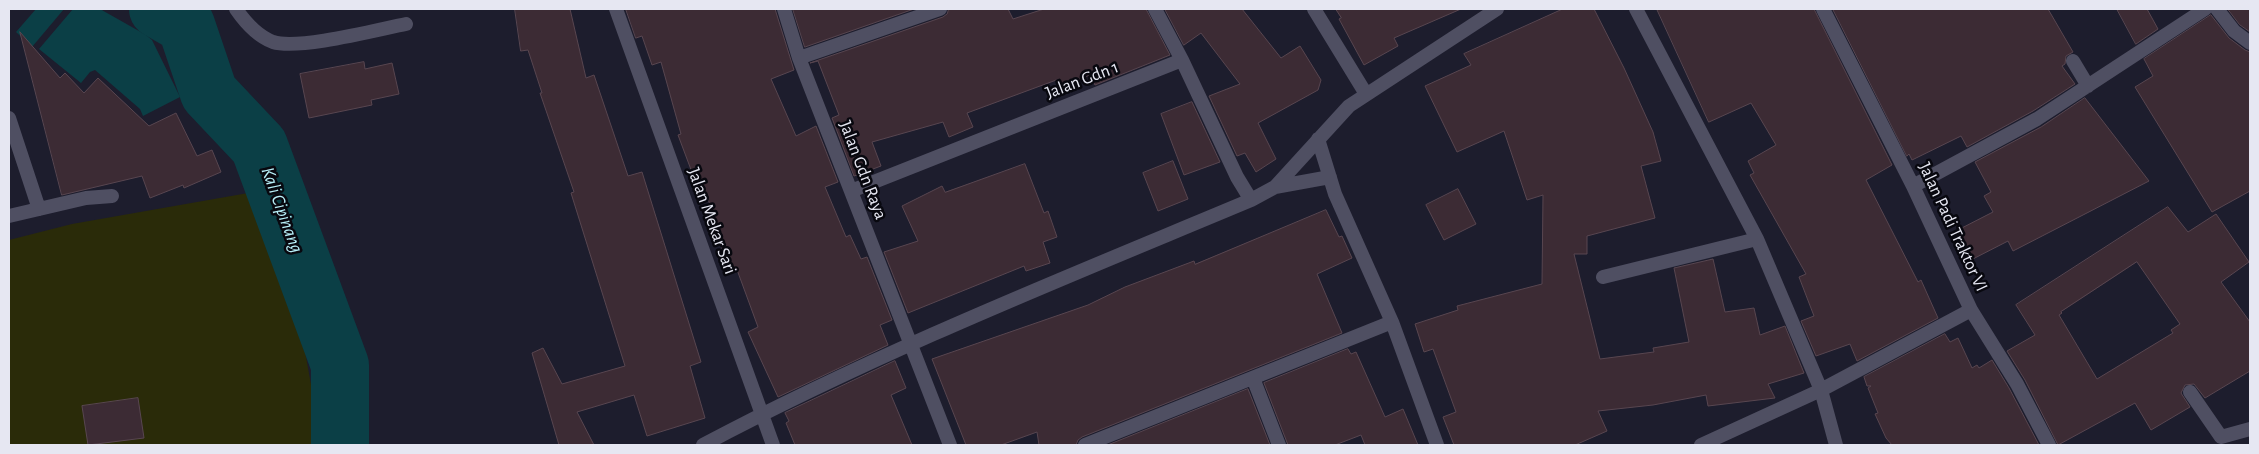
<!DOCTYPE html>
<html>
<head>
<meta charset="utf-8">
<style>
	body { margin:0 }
	#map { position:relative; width:2259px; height:454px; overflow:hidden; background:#1d1d2d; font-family:"Alegreya Sans",sans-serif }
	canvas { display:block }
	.frame { position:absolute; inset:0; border:10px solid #e6e7f2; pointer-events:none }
</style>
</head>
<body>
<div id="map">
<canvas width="2259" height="454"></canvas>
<div class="frame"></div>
</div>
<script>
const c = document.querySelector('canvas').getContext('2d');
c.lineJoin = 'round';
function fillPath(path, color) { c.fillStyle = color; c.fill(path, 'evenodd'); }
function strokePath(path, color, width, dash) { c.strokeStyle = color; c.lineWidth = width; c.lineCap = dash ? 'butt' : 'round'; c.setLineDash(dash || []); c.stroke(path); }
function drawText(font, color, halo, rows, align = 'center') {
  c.font = font + ' "Alegreya Sans",sans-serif'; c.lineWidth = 5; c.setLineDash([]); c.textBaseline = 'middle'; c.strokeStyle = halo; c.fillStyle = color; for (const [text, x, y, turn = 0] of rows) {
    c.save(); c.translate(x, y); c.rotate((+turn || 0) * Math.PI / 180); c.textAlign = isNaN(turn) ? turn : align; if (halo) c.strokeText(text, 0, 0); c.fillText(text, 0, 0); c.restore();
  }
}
const green = new Path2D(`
	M254 192 300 324 320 434V445H9V240L72 224Z`);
const water = new Path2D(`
	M36 9H64L32 47 16 32Z
	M73 9H100L146 35 152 40 180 97 143 116 140 109 95 70 90 72 81 83 39 49Z`);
const river = new Path2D(`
	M158 9 186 25 209 93 259 146 340 365V445`);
const building = new Path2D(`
	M515 9H570L586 78 594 75 628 176 642 172 701 362 690 366 705 418 647 436 634 395 577 412 594 445H559L532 353 543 348 562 384 625 366 571 193 574 192 540 93H542L528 50 521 51Z
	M626 9H775L794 70 771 79 796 136 816 126 838 182 825 187 846 237 850 235 861 259 867 257 892 320 880 325 888 345 778 397 748 332 758 327 736 267 729 269 718 237 722 236 698 173 693 175 678 135 681 134 661 62 652 65 642 36 636 38Z
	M793 9H914L805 47Z
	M949 9H1008L1013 19 1044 9H1146L1170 55 1095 85 1090 75 1062 86 1059 79 967 113 973 127 949 137 943 122 872 142 881 166 854 176 832 118 839 115 818 61 810 63 943 17 947 14Z
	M1165 9H1242L1281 58 1300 46 1321 80 1318 90 1258 123 1276 159 1256 172 1245 153 1237 156 1209 96 1240 84 1201 33 1184 45Z
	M1336 9H1461L1394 38 1398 46 1364 65 1339 19 1341 18Z
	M1563 9H1594L1624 68 1653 132 1661 161 1641 166 1655 218 1587 236V254H1574L1600 359 1654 352 1653 348 1689 342 1674 268 1713 259 1725 312 1754 308 1760 335 1785 326 1804 373 1768 384 1775 398 1708 406 1706 395 1653 405 1598 411 1607 431 1575 445H1454L1443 417 1456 412 1433 349 1424 352 1415 324 1458 310 1457 306 1542 284 1543 195 1527 200 1504 131 1457 152 1425 86 1471 65 1464 54Z
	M1657 9H1814L1892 165 1866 180 1918 282 1921 280 1938 318 1857 361 1850 344 1816 356 1801 321 1814 316 1799 277 1806 274 1750 175 1754 173 1748 161 1776 145 1751 103 1709 122Z
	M1833 9H2048L2073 52 2066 56 2065 64 2062 66 2075 84 2033 111 1967 147 1961 136 1912 160 1909 154 1907 156Z
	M2117 9H2147L2158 29 2136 44Z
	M2228 9H2250V32L2240 25Z
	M2211 15 2229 38 2245 50 2250 52V191L2212 212 2135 87 2153 76 2144 59Z
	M20 32 60 78 65 73 84 93 98 78 149 126 176 113 197 156 212 150 221 172 184 188 183 185 150 198 142 176 62 195Z
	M364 62 365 69 392 63 399 94 371 100 372 105 309 118 300 74Z
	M2085 98 2149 181 2013 251 2008 241 1967 262 1952 233 1993 212 1984 196 1991 192 1975 162 2041 127Z
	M1192 102 1220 162 1184 175 1161 114Z
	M1173 161 1188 199 1158 211 1143 173Z
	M1025 164 1044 213 1048 211 1057 237 1043 242 1050 263 1026 271 1024 266 908 313 884 252 918 241 902 206 942 186 945 192Z
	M1458 189 1476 224 1444 240 1426 205Z
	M2168 207 2188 232 2216 214 2249 262 2221 282 2250 322V371L2205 398 2194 384 2185 385 2181 393 2190 407 2151 430 2135 403 2058 445 2025 380 2007 351 2035 335 2016 305ZM2137 262 2180 324 2171 330 2173 333 2097 379 2059 315 2062 313 2061 312Z
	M1326 210 1339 237 1342 236 1352 258 1317 274 1342 333 1082 437 1078 440 1076 445H1039L1037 432 1001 445H966L932 359 1088 305 1125 287 1194 261 1195 264Z
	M1945 334 1950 342 1958 338 1972 368 1977 365 1979 368 1992 360 2009 388 2039 445H1892L1886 438 1875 414 1878 413 1868 388 1871 386H1867L1864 377Z
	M1348 349 1351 354 1356 352 1385 417 1403 409 1418 445H1365L1361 435 1335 445H1288L1264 383Z
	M895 361 906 388 891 395 912 445H795L786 423 789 421 785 413Z
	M1248 389 1270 445H1108Z
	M138 398 144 438 88 445 82 406Z`);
const minor = new Path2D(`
	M236 9C245 22 257 36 273 42 299 50 376 30 406 24
	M616 9 773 445
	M784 9 799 58 950 445
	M1155 9 1182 60
	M1314 9 1366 94
	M1636 9 1757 239 1821 390 1836 445
	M2217 9 2234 31 2250 43
	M799 58 940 9
	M2073 61 2088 86
	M9 118 39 209
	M1318 139 1335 194 1392 322 1437 445
	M1913 186 2037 119 2205 9
	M1275 187 1330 177
	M851 191 1182 60 1237 177 1251 200
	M9 216 86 198 112 196
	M1603 277 1757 239
	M1971 310 2017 384 2049 445
	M1253 378 1279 445
	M2190 392 2221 437 2250 429
	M703 445C880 351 1067 277 1251 200L1275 187 1349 106 1497 9
	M1085 445 1392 322
	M1701 445 1821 390 1971 310 1913 186 1823 9`);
const streetNames = [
	["Jalan Gdn 1",1082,80,-21],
	["Jalan Gdn Raya",863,170,69],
	["Jalan Mekar Sari",712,221,70],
	["Jalan Padi Traktor VI",1953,227,65]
];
const waterNames = [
	["Kali Cipinang",282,210,70]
];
fillPath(green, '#2a2b09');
fillPath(water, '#0b3f46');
strokePath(river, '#0b3f46', 58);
fillPath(building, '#3c2b34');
strokePath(building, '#584650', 1);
strokePath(minor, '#4f4f62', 14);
drawText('18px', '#e6e7f2', '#08080f', streetNames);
drawText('italic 19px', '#b8f0f9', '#08080f', waterNames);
</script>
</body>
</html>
